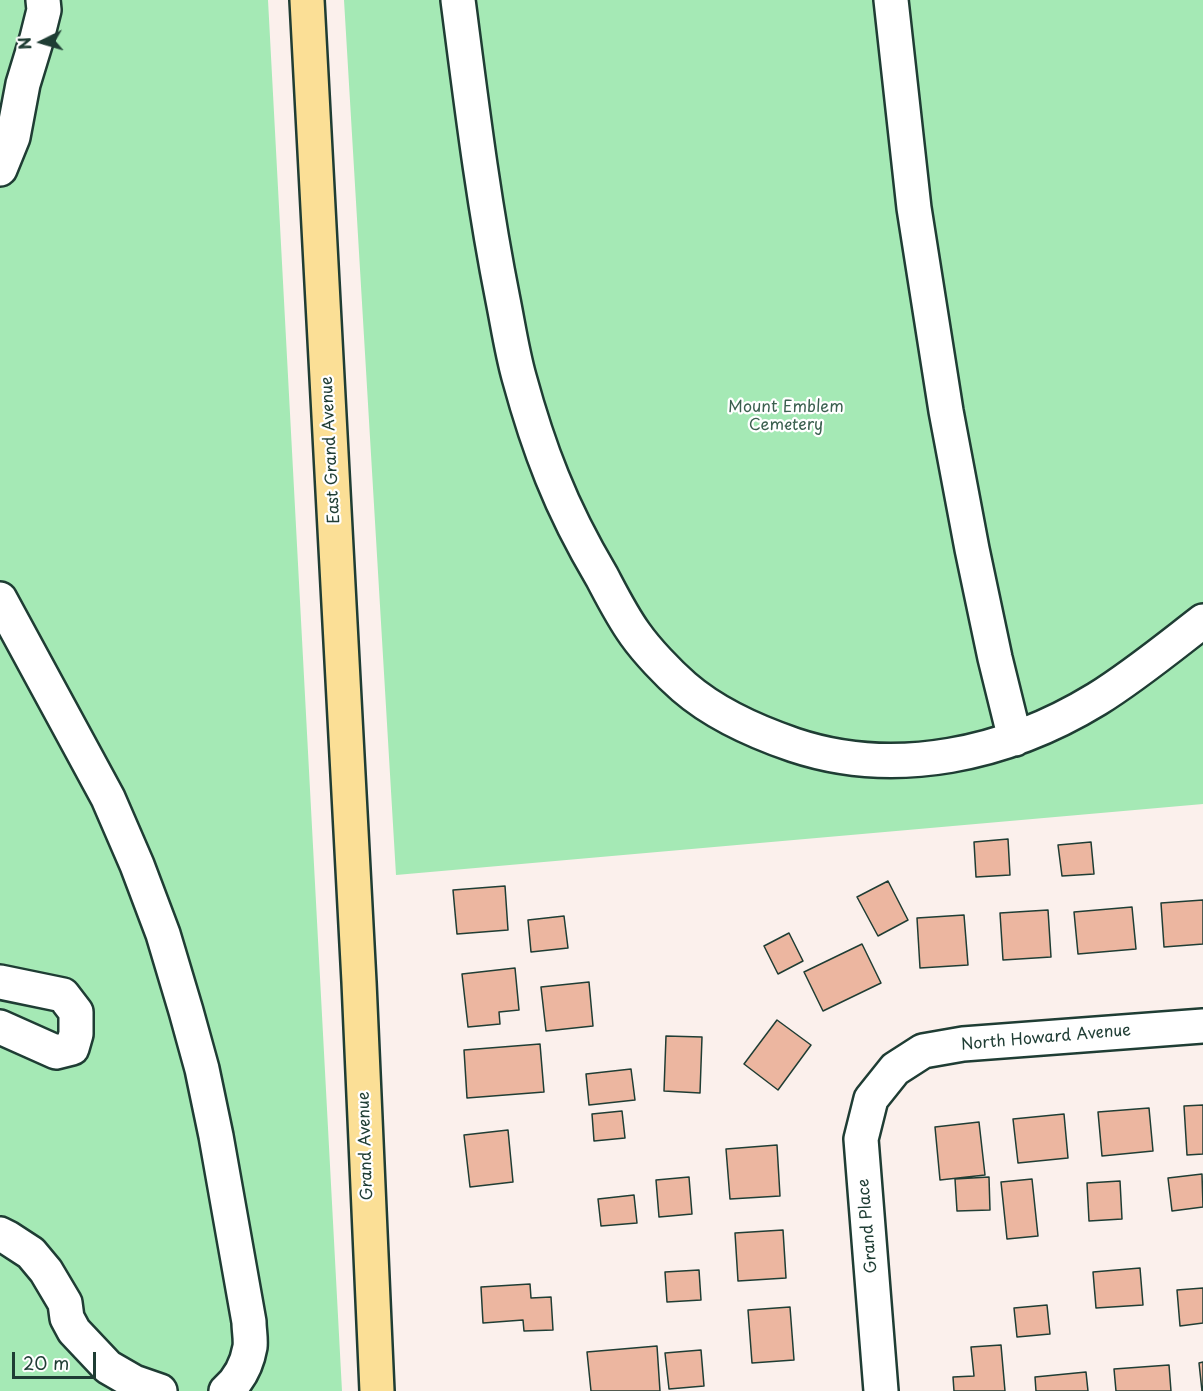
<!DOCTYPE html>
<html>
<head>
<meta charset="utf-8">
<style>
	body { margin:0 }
	#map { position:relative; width:1203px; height:1391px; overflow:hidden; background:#fbf0ec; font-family:"Playpen Sans",sans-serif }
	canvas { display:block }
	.north { position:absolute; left:12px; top:12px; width:60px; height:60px; -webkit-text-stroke:4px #fff; paint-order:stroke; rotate:265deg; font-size:16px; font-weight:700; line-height:24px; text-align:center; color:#1f3d34 }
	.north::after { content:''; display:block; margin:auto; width:21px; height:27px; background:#1f3d34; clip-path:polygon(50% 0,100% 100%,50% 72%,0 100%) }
	.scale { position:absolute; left:12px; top:1352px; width:84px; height:27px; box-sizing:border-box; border:3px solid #1f3d34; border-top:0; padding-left:8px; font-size:18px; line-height:21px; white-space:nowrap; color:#1f3d34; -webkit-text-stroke:4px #fff; paint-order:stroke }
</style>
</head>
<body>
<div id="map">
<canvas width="1203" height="1391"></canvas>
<div class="north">N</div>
<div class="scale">20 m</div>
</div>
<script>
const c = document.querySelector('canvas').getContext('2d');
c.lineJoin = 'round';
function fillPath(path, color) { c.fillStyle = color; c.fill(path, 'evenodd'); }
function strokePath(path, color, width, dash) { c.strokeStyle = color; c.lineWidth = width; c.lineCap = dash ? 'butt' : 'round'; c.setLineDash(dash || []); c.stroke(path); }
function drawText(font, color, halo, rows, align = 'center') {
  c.font = font + ' "Playpen Sans",sans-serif'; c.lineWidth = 4.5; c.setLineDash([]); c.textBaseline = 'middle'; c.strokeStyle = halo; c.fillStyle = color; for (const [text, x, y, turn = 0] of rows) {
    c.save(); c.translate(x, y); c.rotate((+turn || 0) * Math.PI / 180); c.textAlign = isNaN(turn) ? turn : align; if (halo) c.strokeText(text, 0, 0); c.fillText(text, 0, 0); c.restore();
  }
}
const green = new Path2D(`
	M0 0H268L342 1391H0Z
	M344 0H1203V804L396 875Z`);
const building = new Path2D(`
	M1008 839 1010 875 976 877 974 842Z
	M1091 842 1094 874 1062 876 1058 845Z
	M888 881 908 920 878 936 857 897Z
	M505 886 508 930 457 934 453 890Z
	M1203 900V944L1164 947 1161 903Z
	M1132 907 1136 949 1078 954 1074 912Z
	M1048 910 1051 957 1003 960 1000 913Z
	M964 915 968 965 920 968 917 918Z
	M564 916 568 948 531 952 528 920Z
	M789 933 803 961 778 974 764 946Z
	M862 944 881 983 823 1011 804 972Z
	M515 968 519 1010 499 1012 500 1024 468 1027 462 974Z
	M589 982 593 1026 546 1031 541 987Z
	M777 1020 811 1045 778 1090 744 1064Z
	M666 1036 702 1037 700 1093 664 1091Z
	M540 1044 544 1092 467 1098 464 1050Z
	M631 1069 635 1100 589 1105 586 1074Z
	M1203 1105V1154L1187 1155 1184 1106Z
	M1149 1108 1153 1151 1102 1156 1098 1112Z
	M622 1111 625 1138 594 1141 592 1114Z
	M1064 1114 1068 1158 1018 1163 1013 1119Z
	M979 1122 985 1175 940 1180 935 1127Z
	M508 1130 513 1182 470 1187 464 1135Z
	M777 1145 780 1196 730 1199 726 1149Z
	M1202 1174 1203 1207 1172 1211 1168 1178Z
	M689 1177 692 1214 659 1217 656 1180Z
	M989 1177 990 1210 957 1211 955 1179Z
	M1032 1179 1038 1236 1007 1239 1001 1182Z
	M1120 1181 1122 1219 1089 1221 1087 1183Z
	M634 1195 637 1223 601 1226 598 1199Z
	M783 1230 786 1278 738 1281 735 1233Z
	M1140 1268 1143 1305 1096 1308 1093 1272Z
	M699 1270 701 1300 667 1302 665 1272Z
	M530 1284 531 1298 551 1297 553 1330 524 1331 523 1320 483 1323 481 1287Z
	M1203 1288V1323L1180 1326 1177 1290Z
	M1047 1305 1050 1334 1017 1337 1014 1308Z
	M790 1307 794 1360 752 1363 748 1310Z
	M1001 1345 1005 1391H954L953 1377 974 1376 971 1347Z
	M657 1346 660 1391H591L587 1352Z
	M701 1350 704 1386 669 1389 665 1353Z
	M1203 1362V1391H1202L1199 1363Z
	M1169 1365 1171 1391H1116L1114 1369Z
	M1086 1372 1088 1391H1036L1035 1377Z`);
const minor = new Path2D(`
	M458 0C471 100 483 200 503 300 508 325 512 352 519 377 528 410 539 445 552 477 566 512 583 545 602 577 612 596 622 616 635 634 647 651 668 673 684 687 715 714 756 732 794 745 896 779 1007 754 1097 699 1134 676 1168 648 1203 621
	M891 0 914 208 946 411 972 549 995 658 1015 739
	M0 169 13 137 23 84 37 38 44 10 43 0
	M0 599 108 798 137 865 163 934 186 1011 202 1069 216 1136 249 1322C249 1330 251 1339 250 1347 247 1364 239 1380 226 1391
	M0 982 63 995 76 1012V1034L72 1048 56 1052 0 1027
	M0 1234 8 1238 31 1253 46 1271 65 1303 67 1318 74 1331 108 1367 134 1382 160 1391
	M881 1391 861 1139 871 1099 895 1069 923 1051 963 1044 1203 1026`);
const major = new Path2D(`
	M307 0 359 982 377 1391`);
const parkNames = [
	["Mount Emblem",786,408],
	["Cemetery",786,426]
];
const streetNames = [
	["East Grand Avenue",331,450,-93],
	["North Howard Avenue",1046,1038,-5],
	["Grand Avenue",366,1146,-92],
	["Grand Place",868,1226,-95]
];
fillPath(green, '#a5e9b5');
fillPath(building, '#ecb6a0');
strokePath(building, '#1f3d34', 1.5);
strokePath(minor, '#1f3d34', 38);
strokePath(major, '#1f3d34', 38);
strokePath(minor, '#fff', 33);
strokePath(major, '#fbdf96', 33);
drawText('16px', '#3a5f4e', '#fff', parkNames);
drawText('16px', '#1f3d34', '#fff', streetNames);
</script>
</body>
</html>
